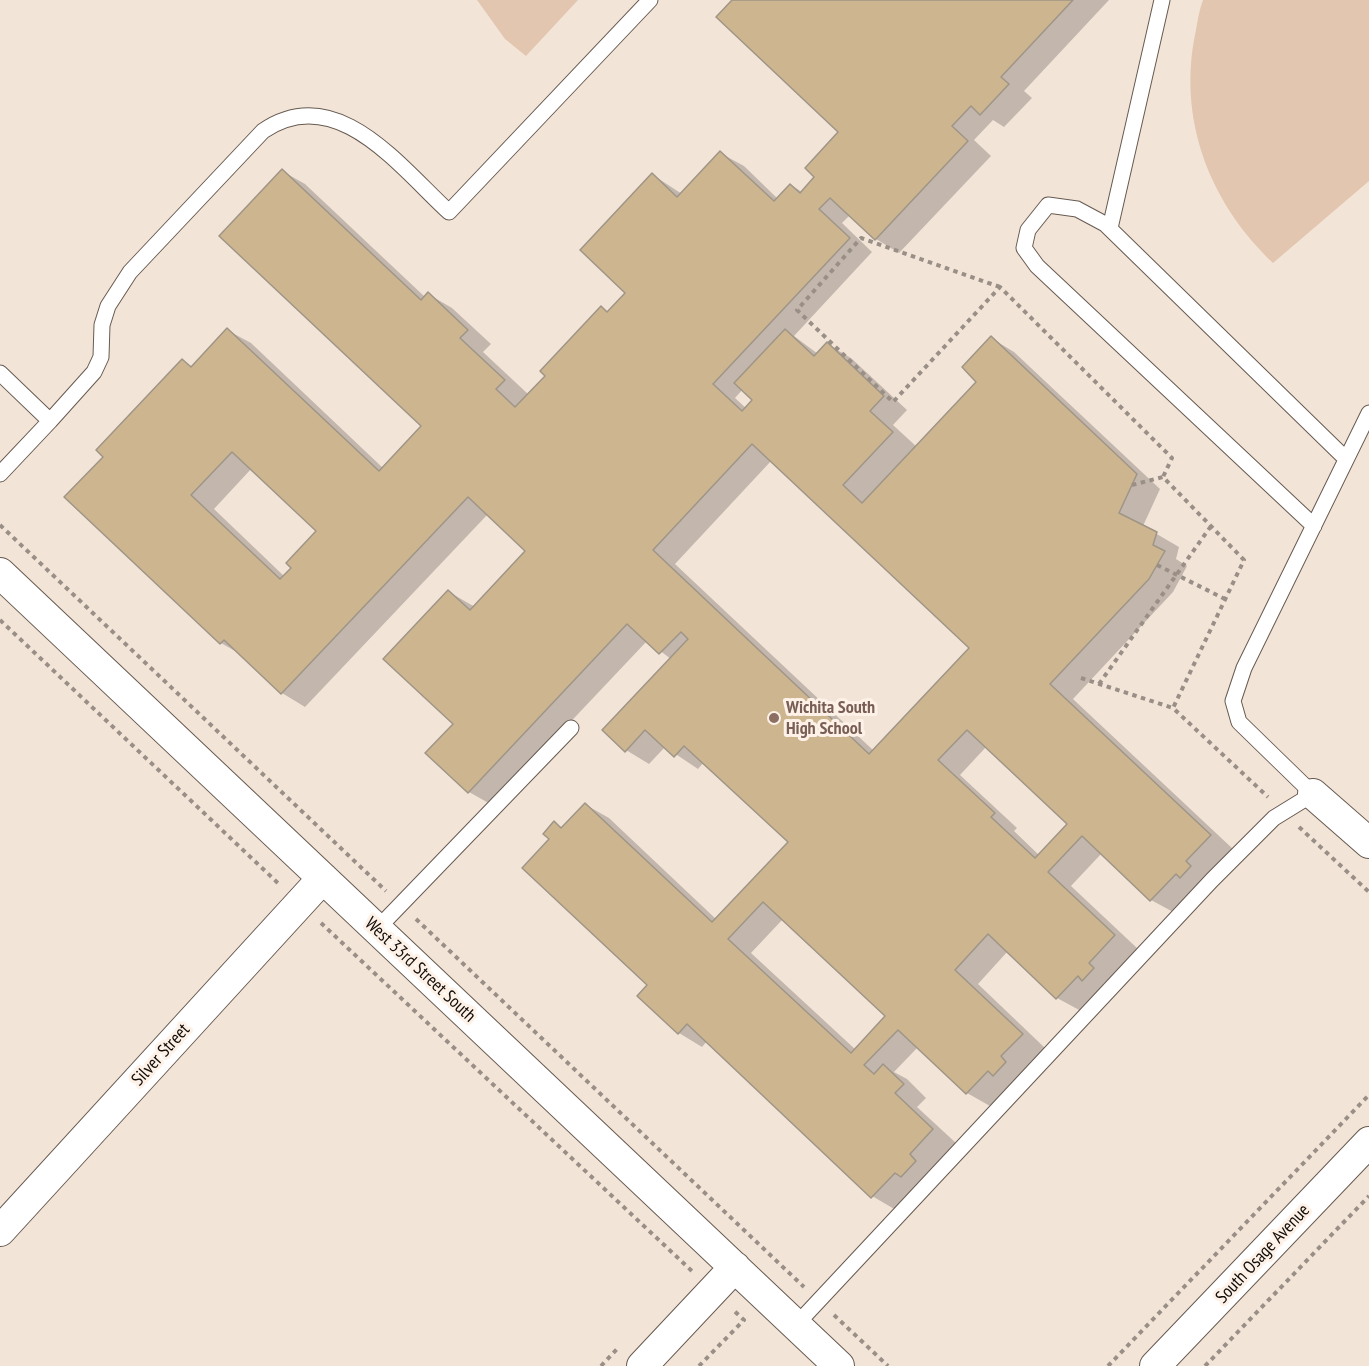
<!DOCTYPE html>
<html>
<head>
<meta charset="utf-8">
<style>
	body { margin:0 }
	canvas { display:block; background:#f3e4d8 }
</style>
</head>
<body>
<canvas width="1369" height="1366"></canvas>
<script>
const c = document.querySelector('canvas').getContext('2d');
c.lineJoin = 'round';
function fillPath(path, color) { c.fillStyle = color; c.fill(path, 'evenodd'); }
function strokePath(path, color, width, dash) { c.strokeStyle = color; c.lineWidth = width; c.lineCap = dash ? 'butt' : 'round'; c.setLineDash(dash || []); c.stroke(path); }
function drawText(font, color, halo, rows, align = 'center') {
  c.font = font + ' "PT Sans Narrow",sans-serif'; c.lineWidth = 6; c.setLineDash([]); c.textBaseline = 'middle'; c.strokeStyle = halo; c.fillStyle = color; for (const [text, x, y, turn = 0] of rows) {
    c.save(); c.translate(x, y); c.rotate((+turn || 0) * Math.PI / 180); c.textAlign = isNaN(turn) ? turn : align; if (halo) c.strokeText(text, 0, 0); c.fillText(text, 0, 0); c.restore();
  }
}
const green = new Path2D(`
	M477 0H578L526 56 505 39Z
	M1203 0H1369V181L1273 263C1212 205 1179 125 1194 40 1197 27 1198 13 1203 0Z`);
const shadow = new Path2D(`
	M734 0H1109L1024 91 1032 98 1004 127 993 120 974 140 991 156 899 253 876 239 850 215 842 223 872 252 794 336 818 354 827 344 851 358 907 410 893 425 917 447 979 382 991 338 1014 352 1160 489 1143 526 1179 547 1176 559 1187 566 1173 592 1073 699 1233 849 1175 913 1151 900 1102 853 1071 886 1138 949 1081 1011 1057 998 1008 951 978 984 1045 1048 990 1106 967 1093 918 1047 894 1072 907 1079 926 1098 917 1107 956 1143 896 1210 872 1196 707 1041 702 1047 679 1033 551 839 554 823 563 828 586 805 609 818 717 920 790 842 704 762 698 769 665 747 649 764 626 750 671 659 647 641 492 805 469 792 455 724 449 592 475 607 527 551 488 514 305 707 282 693 242 655 221 643 105 457 182 361 193 367 227 330 251 343 383 468 423 426 282 171 305 184 425 297 428 294 452 308 491 344 483 352 528 394 547 376 602 308 609 312 627 293 653 175 682 194 720 153 744 166 778 199 791 185 802 192 816 177 840 132ZM743 389 755 400 747 409 735 398ZM772 460 971 648 874 751 675 564ZM252 468 318 531 285 577 214 509ZM987 746 1070 824 1040 856 1014 831 1017 828 960 775ZM783 919 888 1016 856 1050 751 953Z`);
const building = new Path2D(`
	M732 0H1073L1001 77 1009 84 980 115 971 106 952 126 968 141 875 240 830 198 819 209 850 238 713 384 742 411 752 400 734 383 785 329 814 356 827 342 884 396 870 411 893 432 843 485 862 503 976 382 962 367 991 336 1137 474 1119 513 1157 532 1153 545 1165 551 1149 579 1050 684 1211 835 1186 861 1191 866 1180 878 1176 874 1150 901 1082 836 1048 872 1115 935 1089 963 1094 968 1082 981 1078 976 1056 999 988 934 955 970 1023 1034 1001 1056 1006 1062 993 1076 988 1071 966 1094 898 1030 864 1065 874 1074 883 1064 904 1084 895 1093 933 1129 910 1154 916 1161 901 1177 895 1173 871 1198 687 1024 678 1034 637 996 647 985 522 868 549 839 543 834 554 821 561 828 585 803 712 922 788 842 684 746 674 757 645 730 625 752 602 730 688 639 681 632 659 654 627 624 468 793 425 753 453 724 383 659 448 590 470 610 525 551 468 497 281 694 224 640 220 644 64 497 103 457 96 450 182 359 191 367 227 328 379 471 421 426 219 236 282 169 421 300 428 292 468 330 460 338 505 380 496 389 515 407 545 376 540 371 601 306 607 312 625 293 580 250 652 173 677 197 720 151 774 201 790 184 800 193 814 177 805 168 838 132 716 17ZM752 444 969 648 869 754 653 550ZM232 452 316 531 286 563 291 568 280 579 191 495ZM967 730 1067 824 1035 858 991 817 995 813 938 760ZM763 902 885 1016 851 1053 728 939Z`);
const path = new Path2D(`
	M1000 287 861 238 797 310 893 402 1000 287 1172 458 1163 477
	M1132 485 1163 477 1244 560 1173 708 1268 797
	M0 525 386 891
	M1157 565 1225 599
	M0 620 280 885
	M1081 678 1173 708
	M1099 684 1211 526
	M1299 827 1369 892
	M416 919 804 1287
	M321 923 694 1273
	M834 1315 888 1366
	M601 1366 618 1348
	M699 1366 744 1320 732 1309
	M1108 1366 1369 1095
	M1205 1366 1369 1196`);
const lane = new Path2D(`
	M1110 228 1162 0
	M0 373 50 421 0 474
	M50 421 94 372 101 357 102 325 108 306 130 272 263 131C336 81 399 166 449 212L650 0
	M1314 526 1037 266 1024 248 1028 230 1048 205 1077 209 1105 224 1346 459
	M377 929 571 728
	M796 1325 1212 880 1274 818 1313 794 1239 722 1233 701 1244 668 1369 413`);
const street = new Path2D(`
	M0 573 839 1366
	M1313 794 1369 843
	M0 1231 323 878
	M642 1366 735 1267
	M1155 1366 1369 1142`);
const markers = [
	[774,718,6,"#8d6e63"]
];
const educationNames = [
	["Wichita South",786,708],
	["High School",786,729]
];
const streetNames = [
	["West 33rd Street South",420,970,43],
	["Silver Street",161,1055,-48],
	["South Osage Avenue",1263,1254,-47]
];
fillPath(green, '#e2c6af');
fillPath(shadow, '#0003');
fillPath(building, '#cdb58f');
strokePath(building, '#9e9587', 1.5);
strokePath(lane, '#675a50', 17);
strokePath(street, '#675a50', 32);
strokePath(path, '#9a8f86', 4, [4.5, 4.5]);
strokePath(lane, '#fff', 15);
strokePath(street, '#fff', 30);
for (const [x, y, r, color] of markers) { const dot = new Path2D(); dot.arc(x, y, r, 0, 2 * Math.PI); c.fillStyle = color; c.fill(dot); strokePath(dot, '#fef2e8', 2); }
drawText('bold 18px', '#785e54', '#fef2e8', educationNames, 'left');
drawText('18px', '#110c08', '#fef2e8', streetNames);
</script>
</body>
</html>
